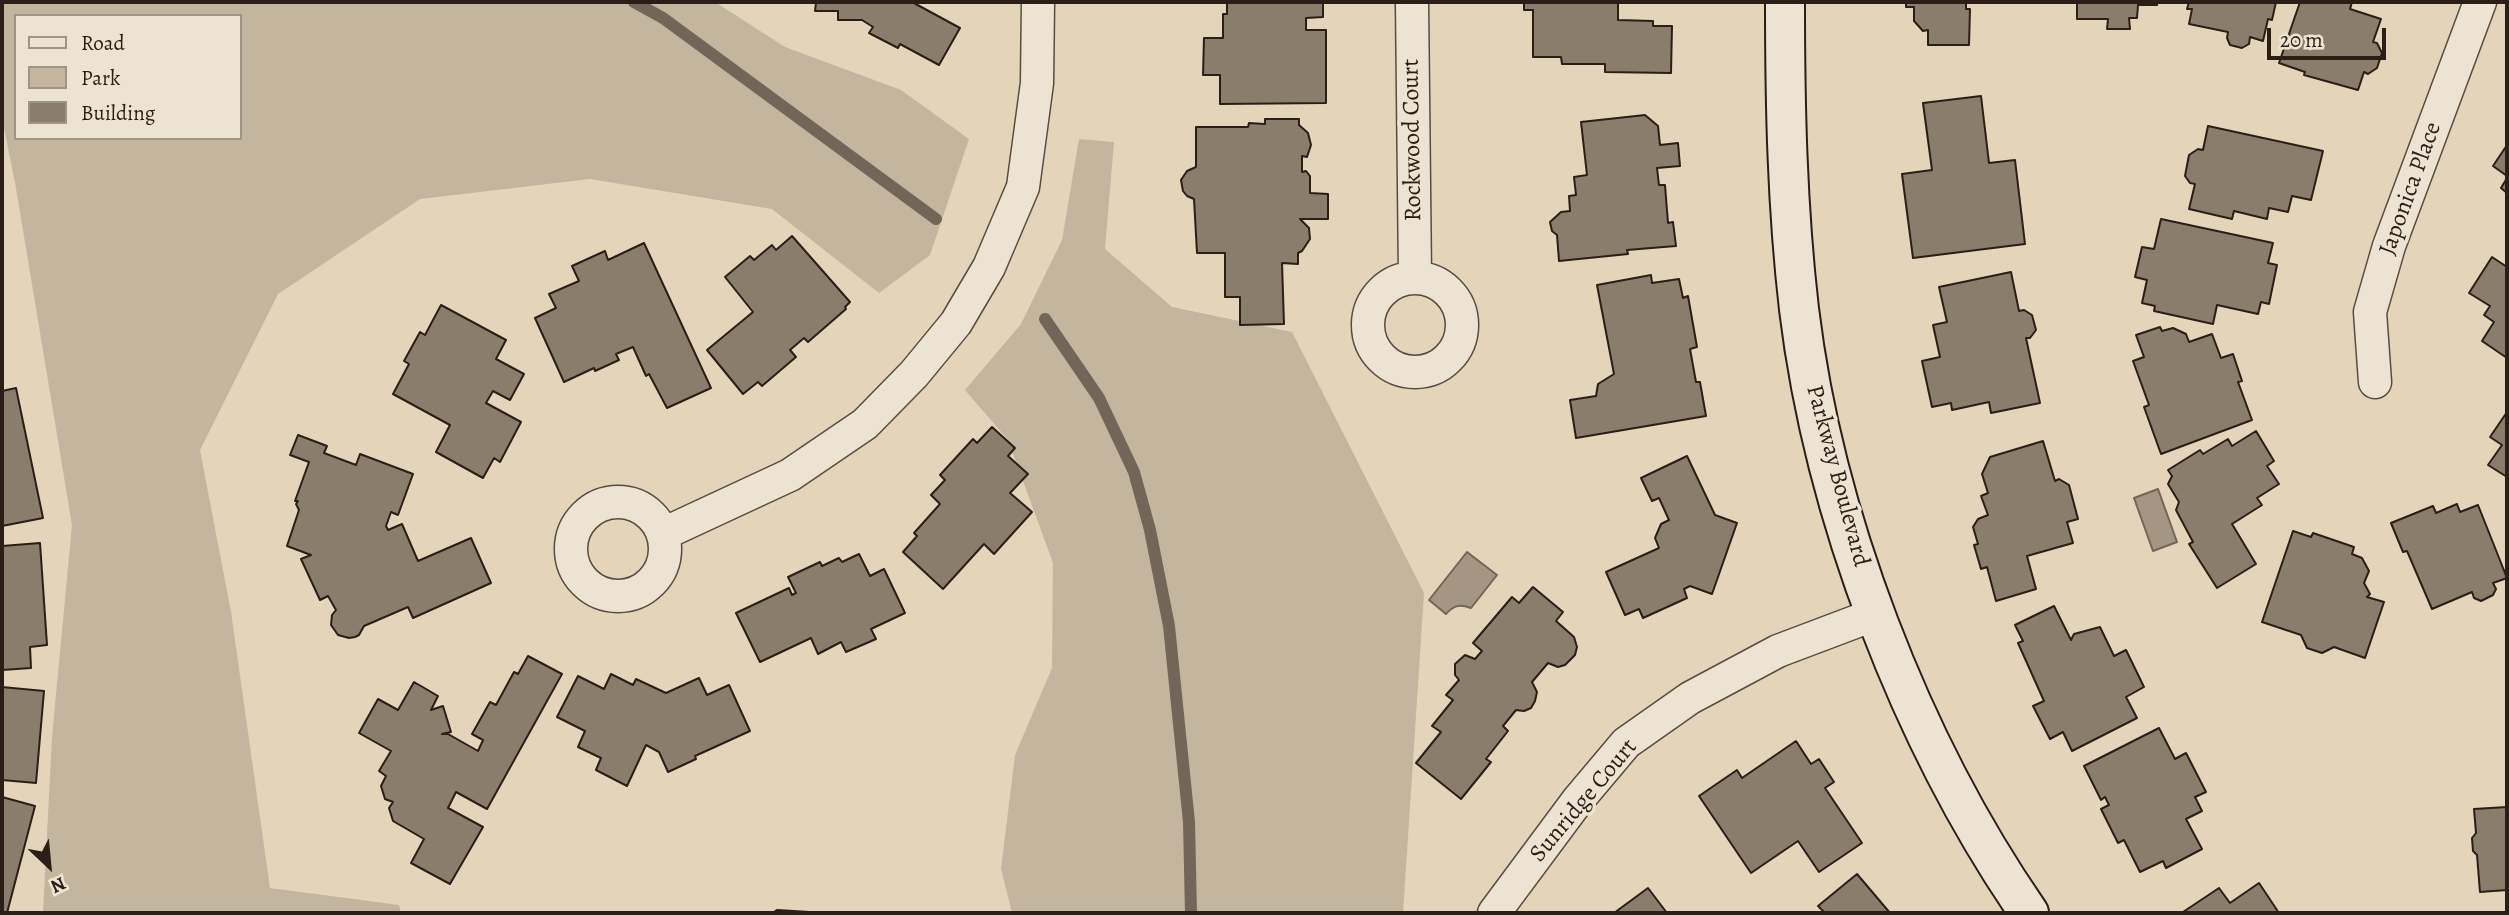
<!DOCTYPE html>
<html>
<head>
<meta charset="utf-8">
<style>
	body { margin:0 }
	#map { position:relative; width:2509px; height:915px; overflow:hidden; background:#e3d4ba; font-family:Alegreya,serif }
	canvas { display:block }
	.frame { position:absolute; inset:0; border:4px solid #2a1e17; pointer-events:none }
	.legend { position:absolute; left:14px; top:14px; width:228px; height:126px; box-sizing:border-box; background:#ede3d2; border:2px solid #9f9487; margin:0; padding:9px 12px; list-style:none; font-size:21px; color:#2a1e17 }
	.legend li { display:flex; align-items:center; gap:14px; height:35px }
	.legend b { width:35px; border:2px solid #9f9487 }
	.north { position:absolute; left:14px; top:831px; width:70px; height:70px; -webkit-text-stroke:5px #ede3d2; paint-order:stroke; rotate:154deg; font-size:19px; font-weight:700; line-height:28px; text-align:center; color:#2a1e17 }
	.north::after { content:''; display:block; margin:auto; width:24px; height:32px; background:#2a1e17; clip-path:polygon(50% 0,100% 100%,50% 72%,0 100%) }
	.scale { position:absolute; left:2267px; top:28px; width:119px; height:32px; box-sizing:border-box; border:4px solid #2a1e17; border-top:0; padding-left:9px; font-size:21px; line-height:24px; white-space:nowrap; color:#2a1e17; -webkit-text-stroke:5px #ede3d2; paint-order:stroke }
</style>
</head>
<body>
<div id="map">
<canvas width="2509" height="915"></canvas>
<div class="frame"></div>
<ul class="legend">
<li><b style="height:9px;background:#ede3d2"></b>Road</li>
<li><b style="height:19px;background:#c4b59e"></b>Park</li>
<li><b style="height:19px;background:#8a7d6c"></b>Building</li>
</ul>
<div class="north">N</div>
<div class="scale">20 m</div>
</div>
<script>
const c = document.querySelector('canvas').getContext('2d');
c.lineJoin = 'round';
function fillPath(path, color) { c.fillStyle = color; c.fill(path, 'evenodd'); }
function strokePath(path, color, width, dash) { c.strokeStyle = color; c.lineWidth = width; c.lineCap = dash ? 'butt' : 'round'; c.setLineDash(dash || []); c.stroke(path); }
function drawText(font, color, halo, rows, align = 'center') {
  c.font = font + ' Alegreya,serif'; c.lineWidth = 7; c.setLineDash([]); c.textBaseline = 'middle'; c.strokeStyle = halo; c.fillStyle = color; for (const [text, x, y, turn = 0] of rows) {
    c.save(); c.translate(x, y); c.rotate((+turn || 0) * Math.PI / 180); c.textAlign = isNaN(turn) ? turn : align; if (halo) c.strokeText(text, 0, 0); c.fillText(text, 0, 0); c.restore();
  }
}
const green = new Path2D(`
	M2 2H715L785 47 901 90 969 139 930 255 879 293 772 209 590 179 420 199 278 294 200 450 231 612 270 888 399 905 401 913H43L52 737 72 525 16 188 2 118ZM16 16H240V138H16Z
	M1079 139 1114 142 1105 249 1172 307 1292 332 1424 593 1403 913H1012L1001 869 1015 755 1052 668 1053 563 1008 440 965 390 1021 324 1062 240Z`);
const water = new Path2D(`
	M2158 489 2177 542 2153 551 2134 498Z
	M1467 552 1497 575 1471 608C1460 604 1454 605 1446 614L1429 600Z`);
const stream = new Path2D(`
	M634 2 663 18 936 219
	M1045 319 1099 398 1134 472 1150 530 1169 626 1175 685 1189 822 1191 913`);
const building = new Path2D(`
	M787 2H912L960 28 939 65 900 44 898 48 869 33 873 27 862 20H838V11H815L816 3Z
	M1227 2H1323V17L1306 18V30H1326V103L1220 104V75H1203L1204 38H1223V14H1227Z
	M1524 2H1618V20L1653 21V26H1672L1671 73 1605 72V64H1562L1561 57H1533V10H1524Z
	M1906 2H1966V9H1970L1969 45H1928V30L1923 31 1914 21V7H1906Z
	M2077 2H2157V5H2138L2137 18H2129L2130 29H2107L2108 19H2077Z
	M2189 2H2276L2272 20 2268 19 2263 41 2250 37 2249 44 2242 48 2230 45 2227 38 2228 32 2189 24 2192 9H2187Z
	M2300 2H2352L2350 9 2381 19 2373 42 2377 43 2382 53 2377 68 2368 74 2364 72 2358 90 2304 75 2305 72 2279 63Z
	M1981 96 1989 163 2015 160 2025 244 1913 258 1902 174 1932 170 1923 103Z
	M1645 115 1658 126 1660 145 1678 143 1680 166 1657 168 1659 185H1665L1668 223 1673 222 1676 246 1627 250 1628 254 1559 261 1557 235 1552 231 1550 222 1561 212 1570 211 1569 196 1576 195 1574 177 1587 175 1581 122Z
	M1265 119H1299V125L1308 133 1311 145 1307 157 1302 156V172L1306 171 1310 176V193L1328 194V219H1300L1309 228 1310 239 1302 251 1298 253V264L1282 263 1284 324 1240 325V297H1225V253H1197L1194 199 1187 196 1183 191 1181 180 1187 171 1196 167V127H1248L1249 123 1265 124Z
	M2208 126 2323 151 2311 200 2292 196 2288 212 2269 208 2267 219 2234 211 2232 219 2189 209 2195 184 2190 183 2185 176 2189 155 2198 149 2203 150Z
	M2507 145V176L2493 166Z
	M2507 178V193L2501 188Z
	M2161 219 2273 243 2268 263 2277 265 2269 304 2261 302 2258 314 2217 305 2213 324 2154 311 2155 306 2142 303 2147 280 2135 277 2142 247 2154 249Z
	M792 236 850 302 845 307 846 309 808 342 804 338 790 350 796 357 762 386 758 382 743 394 707 350 753 312 725 277 750 256 754 260 772 245 776 250Z
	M644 243 711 388 667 408 649 374 646 376 633 347 616 354 619 360 595 371 594 368 564 382 535 318 556 308 549 294 579 281 572 266 605 251 608 260Z
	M2492 257 2507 267V358L2482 341 2494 322 2484 315 2490 306 2469 293Z
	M2011 272 2019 311 2024 310 2032 315 2036 330 2030 338H2026L2040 403 1991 413 1989 402 1952 410 1951 403 1932 407 1922 361 1940 357 1933 325 1947 322 1939 287Z
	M1651 275 1652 283 1679 279 1683 298 1688 296 1697 347 1690 349 1696 382H1700L1706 416 1576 438 1570 400 1596 396 1598 384 1614 374 1597 285Z
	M441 305 506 340 496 359 524 374 510 400 493 391 486 403 521 422 500 462 494 458 483 478 436 452 450 425 393 394 409 364 404 361 420 332 425 335Z
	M2160 327 2162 331 2173 328 2186 334 2189 342 2212 334 2221 358 2233 354 2242 381 2238 382 2252 420 2161 454 2144 407 2149 405 2133 361 2144 357 2136 335Z
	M16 388 43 518 2 526V391Z
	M2507 412V477L2488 465 2502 445 2490 437Z
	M992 427 1015 448 1008 456 1028 474 1010 493 1032 512 994 554 984 544 943 589 903 552 917 536 914 533 940 504 931 495 945 480 940 475 973 439 977 443Z
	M2256 431 2274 461 2267 466 2279 484 2257 498 2262 505 2232 524 2256 564 2217 588 2189 544 2193 542 2176 510 2179 502 2168 484 2172 476 2168 470 2200 450 2203 454 2228 439 2232 446Z
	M298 435 327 446 324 453 356 465 360 454 413 474 398 515 391 512 386 526 388 530 402 524 418 561 471 538 491 583 413 618 408 607 364 626 359 635 355 637 349 638 338 635 331 625 332 615 336 610 328 596 320 600 301 559 311 555 287 546 299 510 296 504 298 501H295L309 462 290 455Z
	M2043 441 2055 481 2059 479 2069 485 2078 519 2067 522 2073 543 2027 556 2036 589 1996 601 1987 567 1981 569 1974 545 1978 544 1973 527 1978 519 1988 515 1981 496 1988 493 1982 474 1990 457Z
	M1687 456 1715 515 1737 523 1712 594 1690 586 1684 589 1687 598 1643 618 1639 609 1625 615 1606 572 1659 548 1655 538 1661 524 1669 520 1659 498 1652 501 1641 478Z
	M2457 504 2460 512 2478 505 2507 578 2493 583 2496 589 2493 595 2481 601 2474 598 2472 592 2432 609 2407 551 2403 552 2391 523 2433 506 2436 513Z
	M2293 531 2311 537 2313 533 2354 547 2352 554 2362 558 2369 571 2364 583 2370 594 2367 597 2384 602 2365 658 2334 647 2322 653 2307 648 2301 635 2262 622Z
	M40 543 47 645 30 647 31 668 2 670V546Z
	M859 554 870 576 884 569 905 613 871 629 876 639 846 652 841 642 818 654 811 638 760 662 736 613 789 588 792 595 796 593 788 577 820 562 822 566 839 558 842 562Z
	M1533 587 1563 612 1556 621 1574 637 1577 647 1575 655 1565 665 1558 667 1548 663 1532 682 1537 692 1535 701 1531 708 1524 711 1516 710 1503 726 1508 731 1486 759 1491 762 1461 799 1416 763 1441 732 1432 726 1453 700 1446 695 1459 680 1455 675V664L1465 655 1475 659 1482 651 1473 643 1512 597 1519 603Z
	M2054 606 2071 640 2074 634 2100 627 2114 656 2126 650 2144 687 2126 697 2137 718 2072 751 2063 732 2050 739 2033 706 2044 701 2018 643 2023 641 2015 625Z
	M528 656 562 674 487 809 456 792 448 808 483 827 450 884 411 863 424 839 393 821 389 808 393 802 385 799 381 786 386 776 379 771 391 751 359 733 378 699 398 710 414 682 438 696 431 710 443 706 451 732 442 734H448L478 751 483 740 472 734 490 702 496 705 514 672 518 674Z
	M611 674 633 685 636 679 666 693 699 678 707 695 729 685 750 731 695 756 696 759 668 772 659 752 646 745 627 786 596 770 601 758 578 747 585 731 557 717 578 676 604 689Z
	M2 687 44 691 36 783 2 780Z
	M2159 728 2175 759 2186 753 2206 792 2195 797 2202 811 2186 819 2202 849 2166 868 2163 861 2140 872 2124 840 2118 843 2101 809 2109 805 2105 797 2101 800 2084 766Z
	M1796 741 1811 764 1819 759 1834 782 1825 788 1862 843 1819 872 1798 841 1751 873 1699 796 1737 770 1742 778Z
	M2 797 35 806 7 913H2Z
	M2507 807V890L2480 892 2477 855 2473 851 2472 838 2476 833 2474 809Z
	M1857 874 1890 913H1825L1818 906Z
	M2259 883 2279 913 2183 912 2219 888 2230 903Z
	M1648 888 1667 913H1614Z
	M777 910 809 912 810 913H772Z`);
const street = new Path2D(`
	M1412 2 1415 278
	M1368 325a47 47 0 1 1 94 0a47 47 0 1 1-94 0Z
	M2375 382 2370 312 2389 246 2480 2
	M571 549a47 47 0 1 1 94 0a47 47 0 1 1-94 0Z
	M663 534 790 475 865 424 914 374 956 323 989 267 1023 187 1037 83 1038 2
	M1494 913 1578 800 1626 743 1690 698 1778 651 1876 614`);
const secondary = new Path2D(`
	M1785 2C1785 105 1787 206 1799 309 1824 515 1911 742 2029 913`);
const streetNames = [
	["Rockwood Court",1413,140,-91],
	["Japonica Place",2411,189,-70],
	["Parkway Boulevard",1837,476,75],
	["Sunridge Court",1584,801,-50]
];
fillPath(green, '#c4b59e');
fillPath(water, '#a49683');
strokePath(water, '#736658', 2);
strokePath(stream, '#736658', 12);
fillPath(building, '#8a7d6c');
strokePath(building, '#2a1e17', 2);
strokePath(street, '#584c40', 35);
strokePath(secondary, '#2a1e17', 42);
strokePath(street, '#ede3d2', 32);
strokePath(secondary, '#ede3d2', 38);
drawText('24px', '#2a1e17', '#ede3d2', streetNames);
</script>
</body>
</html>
